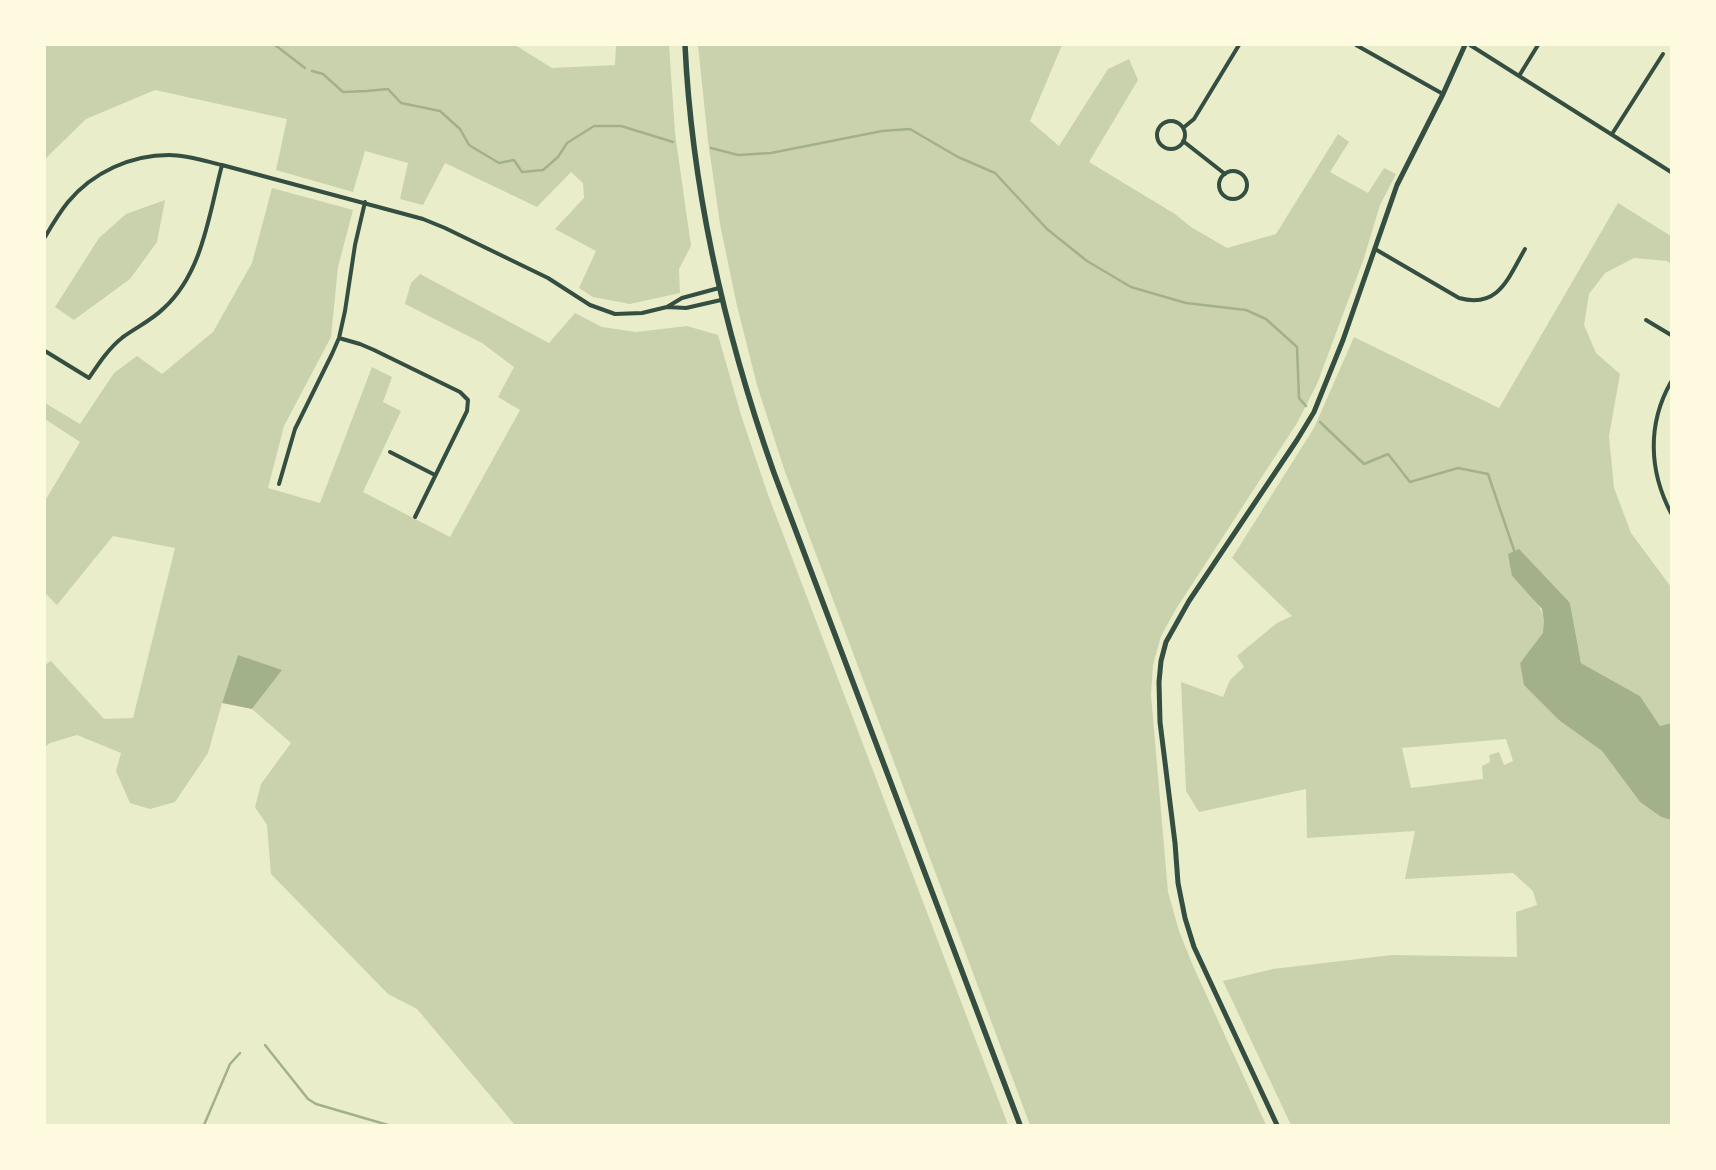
<!DOCTYPE html>
<html>
<head>
<meta charset="utf-8">
<style>
	body { margin:0 }
	#map { position:relative; width:1716px; height:1170px; overflow:hidden; background:#e9edc9; font-family:Manrope,sans-serif }
	canvas { display:block }
	.frame { position:absolute; inset:0; border:46px solid #fefae0; pointer-events:none }
</style>
</head>
<body>
<div id="map">
<canvas width="1716" height="1170"></canvas>
<div class="frame"></div>
</div>
<script>
const c = document.querySelector('canvas').getContext('2d');
c.lineJoin = 'round';
function fillPath(path, color) { c.fillStyle = color; c.fill(path, 'evenodd'); }
function strokePath(path, color, width, dash) { c.strokeStyle = color; c.lineWidth = width; c.lineCap = dash ? 'butt' : 'round'; c.setLineDash(dash || []); c.stroke(path); }
const green = new Path2D(`
	M45 45H515L552 68 615 65 616 45H669L675 133 691 246 679 269 680 293 630 304 593 297 579 288 596 251 555 229 584 198 583 183 571 172 537 207 445 163 423 205 400 199 408 163 365 151 353 192 276 170 287 119 155 90 86 119 45 159Z
	M698 45H1062L1030 121 1059 146 1108 69 1129 59 1138 80 1089 162 1175 214 1191 227 1227 248 1276 234 1338 134 1349 142 1330 172 1368 193 1384 168 1396 174 1380 205 1364 258 1317 384 1297 423 1176 609 1161 636 1153 665 1151 695 1168 892 1179 931 1194 968 1266 1125H1030L784 469 757 385 737 306 720 224 708 141Z
	M272 188 353 210 338 267 331 337 284 426 268 488 320 503 372 367 392 377 383 402 401 411 363 492 450 537 520 410 498 397 514 367 482 343 405 304 411 283 420 274 549 343 575 313 602 327 636 332 687 326 718 335 741 415 767 492 1008 1125H515L417 1009 388 994 271 874 267 825 255 807 261 784 291 743 252 709 281 671 238 655 222 703 208 753 175 802 150 809 130 803 116 771 121 753 77 735 50 743 45 747V665L51 661 104 719 133 718 175 548 113 536 57 605 45 593V501L80 442 45 419V403L80 424 114 373 137 356 162 374 213 332 252 263Z
	M165 200 157 242 130 279 74 320 55 307 99 238 126 214Z
	M1618 203 1671 236V264L1667 261 1634 258 1605 273 1589 294 1584 325 1596 353 1620 374 1609 436 1614 488 1631 533 1671 587V723L1660 726 1640 696 1581 663 1570 603 1512 576C1526 591 1549 608 1544 632 1542 640 1525 656 1520 663L1560 721 1602 751 1640 802 1661 817 1671 820V1125H1291L1223 981 1273 969 1392 955 1517 957 1516 912 1537 905 1533 891 1513 873 1405 879 1415 831 1307 838 1306 789 1199 812 1186 791 1181 682 1223 697 1230 680 1244 667 1237 656 1277 623 1292 616 1232 558 1314 428 1354 337 1499 408ZM1506 739 1513 761 1504 765 1499 752 1489 755 1490 762 1482 766 1483 779 1411 788 1402 748Z`);
const water = new Path2D(`
	M1519 549 1570 603 1581 663 1640 696 1660 726 1671 723V820L1661 817 1640 802 1602 751 1560 721 1524 685 1520 663 1543 633 1544 621 1542 609 1512 576 1508 554Z
	M238 655 282 670 252 709 222 703Z`);
const stream = new Path2D(`
	M275 45 305 68
	M312 71 323 74 343 92 367 91 388 89 401 103 440 111 460 129 469 145 499 163 514 160 522 172 543 170 558 157 567 143 594 126H621L673 142
	M711 148 738 155 771 153 882 131 910 129 958 157 995 173 1047 229 1087 261 1131 287 1186 303 1246 310 1266 319 1297 347 1299 398 1306 406
	M1320 422 1364 464 1388 454 1410 482 1458 468 1488 474 1515 553
	M265 1045 308 1099 316 1104 388 1125
	M204 1125 230 1064 240 1053`);
const minor = new Path2D(`
	M1356 45 1443 94
	M1470 45 1671 172
	M1519 76 1538 45
	M1157 135a14 14 0 1 1 28 0a14 14 0 1 1-28 0Z
	M1183 128 1194 119 1239 45
	M1612 134 1663 54
	M1183 141 1225 174
	M1219 185a14 14 0 1 1 28 0a14 14 0 1 1-28 0Z
	M45 237C52 225 59 213 68 202 93 172 131 155 169 155 187 155 205 161 222 165L423 219 445 228 548 278 590 305 615 314 642 313 667 307 682 298 719 288
	M1375 249 1459 298C1499 309 1508 278 1525 249
	M667 307 686 308 721 300
	M1646 320 1671 335
	M339 338 360 344 374 350 460 392 468 400 467 411 415 517
	M45 351 89 378C99 363 109 348 123 337 137 327 152 320 164 308 203 272 209 214 222 165
	M1671 382C1647 424 1649 471 1671 513
	M390 452 435 475
	M279 484 295 429 332 354 339 338 345 311 355 245 365 202`);
const tertiary = new Path2D(`
	M1277 1125 1194 947 1185 918 1178 883 1175 843 1160 722 1159 682 1161 661 1166 642 1189 601 1297 440 1314 412 1343 340 1397 185 1443 94 1465 45`);
const secondary = new Path2D(`
	M685 45C692 192 725 334 774 473L1020 1125`);
fillPath(green, '#cad2ad');
fillPath(water, '#a3b18a');
strokePath(stream, '#a3b18a', 2.5);
strokePath(minor, '#344e41', 4);
strokePath(tertiary, '#344e41', 5);
strokePath(secondary, '#344e41', 5.5);
</script>
</body>
</html>
